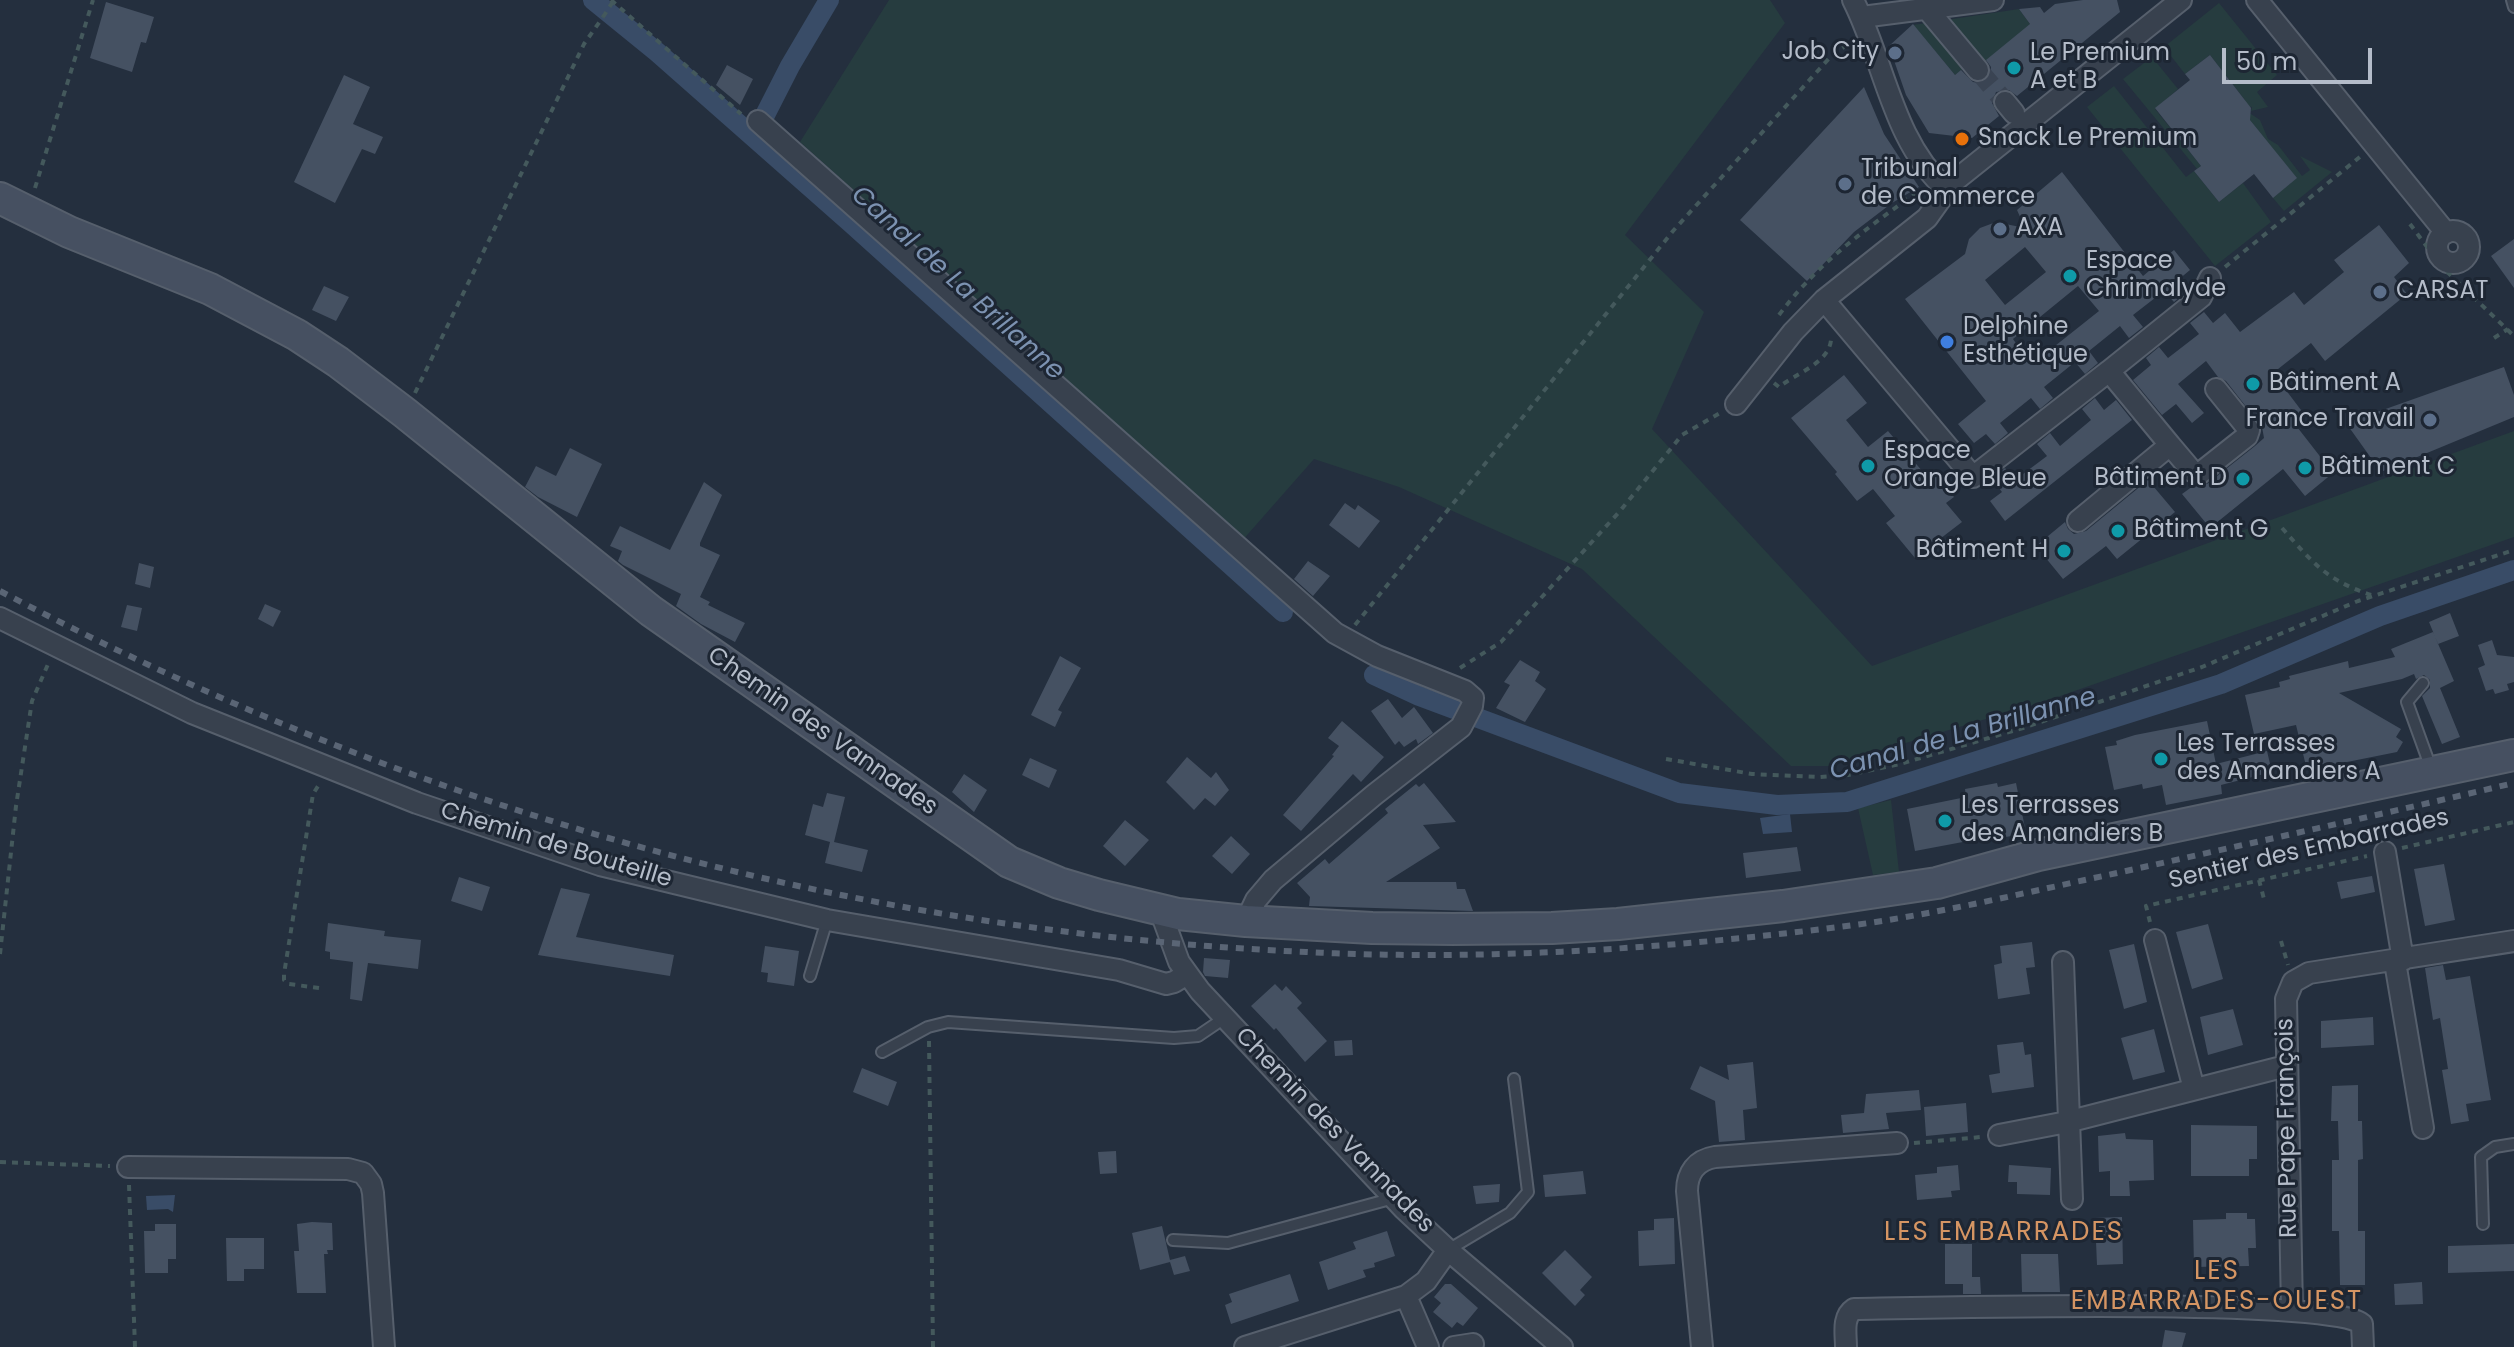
<!DOCTYPE html>
<html>
<head>
<meta charset="utf-8">
<style>
	body { margin:0 }
	#map { position:relative; width:2514px; height:1347px; overflow:hidden; background:#242f3e; font-family:Poppins,sans-serif }
	canvas { display:block }
	.scale { position:absolute; left:2222px; top:48px; width:150px; height:36px; box-sizing:border-box; border:4px solid #b4bcc9; border-top:0; padding-left:10px; font-size:24px; line-height:28px; white-space:nowrap; color:#b4bcc9; -webkit-text-stroke:6px #1d2633; paint-order:stroke }
</style>
</head>
<body>
<div id="map">
<canvas width="2514" height="1347"></canvas>
<div class="scale">50 m</div>
</div>
<script>
const c = document.querySelector('canvas').getContext('2d');
c.lineJoin = 'round';
function fillPath(path, color) { c.fillStyle = color; c.fill(path, 'evenodd'); }
function strokePath(path, color, width, dash) { c.strokeStyle = color; c.lineWidth = width; c.lineCap = dash ? 'butt' : 'round'; c.setLineDash(dash || []); c.stroke(path); }
function drawText(font, color, halo, rows, align = 'center') {
  c.font = font + ' Poppins,sans-serif'; c.lineWidth = 6; c.setLineDash([]); c.textBaseline = 'middle'; c.strokeStyle = halo; c.fillStyle = color; for (const [text, x, y, turn = 0] of rows) {
    c.save(); c.translate(x, y); c.rotate((+turn || 0) * Math.PI / 180); c.textAlign = isNaN(turn) ? turn : align; if (halo) c.strokeText(text, 0, 0); c.fillText(text, 0, 0); c.restore();
  }
}
const green = new Path2D(`
	M889 0H1770L1785 23 1625 235 1704 312 1652 429 1872 666 2514 431V537L2049 700 1829 766H1791L1582 569 1399 487 1314 459 1241 542 1110 420 800 142Z
	M2219 3 2277 75 2257 92 2268 107 2251 111 2252 107 2246 106 2245 100 2210 55 2185 74 2164 47Z
	M2019 9 2032 27 2015 37 1968 76 1963 69 1955 75 1913 25Z
	M2152 57 2178 89 2155 109 2201 166 2197 169 2123 79Z
	M2114 86 2186 177 2194 171 2219 202 2243 183 2271 222 2215 266 2087 107Z
	M2245 114H2251L2260 120 2268 139 2278 145 2302 176 2310 170 2300 156 2332 172 2284 211 2273 198 2296 178Z
	M1891 800 1899 872 1873 875 1858 808Z`);
const water = new Path2D(`
	M1790 814 1792 832 1763 834 1760 818Z
	M175 1195 173 1212 168 1209 147 1210 146 1196Z`);
const canal = new Path2D(`
	M593 0 657 52 852 224 1283 612
	M764 117 790 66 829 0
	M1374 675 1419 696 1679 793 1777 805 1847 802 2221 684 2380 616 2514 570`);
const building = new Path2D(`
	M2083 0H2117L2120 12 2017 96 2009 90 1996 92 1992 103 1999 116 1972 138 1929 133 1906 95 1889 46 1913 24 1955 75 1961 70 1973 82 1979 83 1986 80 1990 74 1991 67 1986 60 2030 24 2019 9 2040 7 2044 13 2055 4Z
	M106 2 154 17 146 43 141 42 132 72 90 58Z
	M2210 55 2251 108 2250 120 2297 178 2273 198 2254 174 2219 202 2194 171 2201 166 2155 108 2190 80 2185 74Z
	M727 65 753 79 740 105 716 85Z
	M344 75 370 87 353 124 383 137 375 154 362 149 335 203 294 182Z
	M1864 87 1884 134 1919 187 1892 203 1854 232 1807 281 1740 220Z
	M2062 172 2143 276 2174 250 2190 270 2178 280 2187 291 2174 302 2164 291 2133 315 2143 327 2129 338 2120 326 2089 351 2098 363 2085 374 2075 362 2044 387 2053 398 2040 409 2031 398 2000 423 2008 433 1995 444 1986 434 1974 443 1958 424 1986 401 1905 299 1965 254 1969 239 1980 228 1996 222 2025 228 2017 210ZM2025 247 2046 272 2005 305 1985 280ZM2078 286 2099 311 2031 365 2013 339Z
	M2379 225 2409 263 2394 277 2407 294 2325 361 2311 343 2273 373 2304 414 2294 423 2333 473 2305 496 2283 469 2210 528 2182 494 2193 486 2207 484 2255 446 2264 438 2262 427 2226 381 2218 377 2206 361 2178 384 2204 413 2192 423 2176 404 2162 415 2133 380 2151 365 2146 358 2159 347 2168 358 2199 334 2190 323 2204 312 2213 323 2225 313 2240 332 2294 292 2304 305 2344 272 2334 260Z
	M2514 239V288L2491 256Z
	M324 286 349 297 336 321 312 310Z
	M2504 367 2514 395V417L2381 472 2346 423Z
	M1844 375 1867 403 1846 420 1868 447 1888 431 1929 479 1936 474 1954 497 1946 503 1962 522 1915 558 1886 523 1895 516 1873 489 1857 501 1835 474 1837 472 1791 418Z
	M2095 398 2104 410 2116 400 2132 420 2005 521 1990 501 2002 492 1992 479 2005 468 2015 480 2047 456 2037 444 2050 433 2060 446 2091 420 2082 409Z
	M570 448 602 464 577 517 538 497 525 487 536 466 556 476Z
	M2148 480 2175 512 2117 559 2106 546 2063 579 2036 546 2065 522 2068 529 2074 534 2086 531Z
	M704 482 722 495 700 543V546L720 555 700 597 710 602 708 605 745 623 735 642 701 624 676 606 681 594 623 565 618 561 622 551 610 546 620 526 670 550Z
	M1345 503 1355 510 1358 505 1380 521 1359 548 1329 525Z
	M1308 561 1330 576 1313 596 1294 579Z
	M139 563 154 567 150 588 135 584Z
	M265 604 281 611 273 627 258 619Z
	M127 605 142 608 137 631 121 627Z
	M2450 613 2459 636 2438 644 2429 622Z
	M2433 632 2454 681 2440 688 2460 737 2442 744 2422 696 2430 688V680L2424 675 2416 679 2414 674 2402 679 2339 693 2401 729 2396 737 2403 742 2397 752 2307 770 2296 725 2254 734 2245 695 2280 687 2279 682 2290 679 2289 676 2348 661 2349 668 2395 657 2391 649Z
	M2492 640 2497 655 2514 657V682L2507 684 2509 690 2495 694 2493 689 2486 691 2478 668 2485 665 2478 645Z
	M1060 656 1081 668 1058 710 1062 712 1055 727 1031 715Z
	M1520 660 1540 672 1535 681 1546 689 1525 722 1496 708 1510 685 1504 682Z
	M1388 699 1402 718 1414 707 1433 733 1418 744 1416 739 1404 747 1399 741 1395 745 1371 711Z
	M1342 721 1384 757 1361 782 1353 774 1301 831 1283 815 1334 756 1332 755 1339 746 1328 738Z
	M2207 721 2216 764 2267 751 2272 772 2221 785 2222 794 2166 805 2162 785 2143 789 2142 784 2114 790 2105 747 2117 745 2116 741 2135 735Z
	M1187 757 1211 778 1216 772 1229 790 1215 806 1205 798 1194 810 1166 782Z
	M1030 758 1057 770 1049 788 1022 775Z
	M964 774 987 790 974 812 952 792Z
	M1424 783 1456 822 1423 825 1440 848 1386 882H1456L1457 889H1465L1473 911 1309 906 1310 897 1297 883 1325 859 1329 864 1388 813 1385 809 1416 784 1419 787Z
	M1997 783 1998 787 2016 783 2026 833 2001 838 2000 835 1915 851 1907 809 1966 797 1965 789Z
	M827 793 845 797 834 842 868 850 862 872 825 863 830 842 805 835 813 804 823 807Z
	M1125 820 1149 840 1125 866 1103 846Z
	M1231 836 1250 854 1232 874 1212 856Z
	M1797 847 1801 871 1746 878 1743 853Z
	M2444 864 2455 920 2425 926 2414 869Z
	M2372 876 2375 892 2341 899 2337 882Z
	M459 877 490 887 482 911 451 901Z
	M561 888 590 894 576 937 674 955 670 976 538 955Z
	M328 923 385 931 384 936 421 940 418 969 368 963 362 1001 350 999 353 962 330 959V952L325 951Z
	M2208 924 2223 979 2192 989 2176 932Z
	M2032 942 2035 967 2026 968 2030 994 1998 999 1994 965 2002 963 2000 946Z
	M2134 944 2147 1002 2124 1009 2109 950Z
	M765 946 799 951 794 986 767 982 768 973 761 972Z
	M1204 958 1230 960 1228 978 1205 976 1203 972Z
	M2443 965 2446 980 2470 976 2491 1100 2466 1104 2469 1121 2451 1124 2442 1070 2448 1069 2440 1018 2433 1020 2425 968Z
	M1275 984 1282 991 1286 986 1302 1003 1297 1008 1327 1041 1305 1062 1276 1028 1274 1030 1251 1006Z
	M2233 1009 2243 1045 2208 1055 2200 1017Z
	M2373 1017 2374 1045 2321 1048V1021Z
	M2154 1029 2165 1072 2133 1080 2121 1038Z
	M1352 1040 1353 1055 1335 1056 1334 1041Z
	M2023 1042 2025 1055 2031 1054 2034 1087 1992 1093 1989 1075 2000 1073 1997 1045Z
	M1753 1062 1757 1108 1743 1110 1745 1140 1719 1142 1715 1101 1690 1089 1700 1066 1729 1080 1727 1065Z
	M862 1068 897 1082 888 1106 853 1092Z
	M2358 1085V1121H2362L2363 1159 2358 1160V1231H2365V1285H2340L2339 1231H2332V1160H2339L2338 1121H2331L2332 1086Z
	M1919 1090 1921 1110 1886 1113 1889 1129 1843 1133 1841 1115 1864 1113 1866 1094Z
	M1966 1103 1968 1132 1926 1136 1924 1107Z
	M2191 1125 2257 1126V1159H2249V1176H2191Z
	M2125 1133 2126 1139 2153 1140 2154 1180 2129 1181 2130 1196H2110V1171L2099 1172 2098 1136Z
	M1116 1151 1117 1173 1100 1174 1098 1152Z
	M1958 1165 1960 1190 1951 1191 1952 1197 1917 1200 1915 1175 1937 1173V1167Z
	M2009 1165 2051 1168 2050 1195 2017 1194V1182H2008Z
	M1583 1171 1586 1194 1545 1197 1543 1175Z
	M1500 1184 1499 1202 1476 1204 1473 1186Z
	M2226 1213H2247V1219H2255L2256 1248H2248L2249 1266 2194 1267 2193 1220 2226 1219Z
	M2122 1217 2123 1264 2097 1265 2095 1218Z
	M1674 1218 1675 1264 1639 1266 1638 1231 1654 1230V1219Z
	M312 1222 332 1223 333 1250H327L328 1254H324L326 1293H297L294 1251H299L297 1224Z
	M155 1224H176V1259H168V1273H145L144 1231H155Z
	M1162 1226 1170 1260 1185 1256 1190 1271 1174 1275 1170 1262 1140 1270 1132 1233Z
	M1387 1231 1395 1256 1374 1263 1375 1267 1363 1270 1366 1277 1328 1290 1319 1262 1356 1249 1353 1242Z
	M226 1238H264V1269H244V1281H227Z
	M1945 1244H1972V1277H1980L1981 1294H1963V1284H1945Z
	M2514 1244V1271L2448 1273V1246Z
	M1565 1250 1592 1277 1580 1290 1585 1295 1575 1306 1542 1273Z
	M2021 1254H2058L2060 1292H2022Z
	M1290 1274 1299 1301 1231 1324 1225 1305 1232 1302 1229 1294Z
	M2422 1282 2423 1304 2395 1305 2394 1284Z
	M1445 1284H1451L1478 1308 1463 1326 1457 1322 1452 1328 1433 1312 1441 1303 1434 1297Z
	M2165 1330 2186 1333 2182 1347H2162Z`);
const streetTunnel = new Path2D(`
	M1978 70 2005 102`);
const path = new Path2D(`
	M611 0 741 114
	M35 188 93 0
	M2410 224 2442 267 2514 336
	M2225 267 2361 156
	M1779 315C1819 261 1868 228 1921 189
	M2494 338 2508 329
	M1774 383 1779 387C1795 374 1829 363 1831 340
	M415 393 584 44 603 17
	M2282 528C2313 563 2326 580 2371 595
	M1355 625 1673 231 1833 54 1852 42
	M1460 668 1501 642 1620 511 1682 435 1720 413
	M1666 759 1752 774 1820 777 1848 775 1900 764 2023 728 2202 667 2358 601 2514 550
	M2402 848 2514 822
	M2259 880 2264 899
	M2150 922 2146 906 2367 856
	M2281 941 2288 965
	M0 954 16 806 32 701 49 662
	M319 988 289 984 284 980V974L313 794 320 783
	M929 1041 933 1347
	M1914 1143 1981 1137
	M0 1162 110 1166
	M129 1185 135 1347`);
const lane = new Path2D(`
	M2512 0 2514 7
	M2423 683 2407 702 2432 771
	M810 976 827 920
	M882 1052 928 1027 948 1022 1174 1038 1198 1036 1226 1017
	M2483 1224 2481 1157 2495 1147 2514 1144
	M1173 1240 1228 1243 1394 1198
	M1448 1250 1510 1213 1528 1192 1514 1079`);
const street = new Path2D(`
	M1853 0C1885 63 1892 140 1946 189
	M2257 0 2446 233
	M1927 9 1978 70
	M1862 17 1993 0
	M2005 102 2014 113
	M758 121 1335 633 1377 656 1465 691 1473 698 1472 706 1461 727 1374 795 1273 880 1256 900 1246 921
	M2437 247a16 16 0 1 1 32 0a16 16 0 1 1-32 0Z
	M1824 300 1973 477 2109 371 2170 445 2078 521
	M2109 371 2201 297 2210 278
	M1736 404 1793 332 1824 300 1927 218 1952 183 2181 0
	M2170 445 2192 471 2199 474 2247 436 2249 430 2216 389
	M0 618 192 713 417 803 600 865 827 920 1119 970 1166 984 1174 982 1187 974
	M2385 852 2403 960
	M1160 910 1179 962 1200 991 1404 1209 1448 1250 1562 1347
	M2155 940 2194 1089
	M2063 962 2072 1199
	M2395 962 2423 1128
	M1999 1135 2067 1122 2286 1066
	M128 1167 348 1169 363 1173 371 1184 373 1193 384 1347
	M1406 1296 1428 1347
	M2292 1310 2286 999 2293 982 2309 973 2514 941
	M1245 1347 1406 1296 1426 1281 1448 1250
	M1454 1347 1473 1344
	M1702 1347 1687 1191C1687 1173 1696 1160 1715 1157L1897 1143
	M1846 1347C1846 1334 1842 1317 1854 1309 1919 1308 2335 1297 2362 1324L2363 1347`);
const secondary = new Path2D(`
	M0 198 69 232 210 289 297 335 338 362 405 413 651 611 1009 862 1059 883 1099 895 1178 914 1246 921 1372 928 1453 929 1552 928 1618 924 1783 906 1937 883 2038 855 2514 755`);
const rail = new Path2D(`
	M0 591C411 808 842 931 1306 952 1484 961 1663 949 1839 927 1929 916 2019 894 2108 875 2243 845 2379 815 2514 783`);
const pathBridge = new Path2D(`
	M603 17 614 0`);
const markers = [
	[1895,53,8,"#5c6f8a"],
	[2014,68,8,"#0f9aa8"],
	[1962,139,8,"#e8710a"],
	[1845,184,8,"#5c6f8a"],
	[2000,229,8,"#5c6f8a"],
	[2070,276,8,"#0f9aa8"],
	[2380,292,8,"#5c6f8a"],
	[1947,342,8,"#3f7fe0"],
	[2253,384,8,"#0f9aa8"],
	[2430,420,8,"#5c6f8a"],
	[1868,466,8,"#0f9aa8"],
	[2305,468,8,"#0f9aa8"],
	[2243,479,8,"#0f9aa8"],
	[2118,531,8,"#0f9aa8"],
	[2064,551,8,"#0f9aa8"],
	[2161,759,8,"#0f9aa8"],
	[1945,821,8,"#0f9aa8"]
];
const poiNames = [
	["Job City",1879,53,"right"],
	["Le Premium",2030,54],
	["A et B",2030,82],
	["Snack Le Premium",1978,139],
	["Tribunal",1861,170],
	["de Commerce",1861,198],
	["AXA",2016,229],
	["Espace",2086,262],
	["Chrimalyde",2086,290],
	["CARSAT",2396,292],
	["Delphine",1963,328],
	["Esthétique",1963,356],
	["Bâtiment A",2269,384],
	["France Travail",2414,420,"right"],
	["Espace",1884,452],
	["Orange Bleue",1884,480],
	["Bâtiment C",2321,468],
	["Bâtiment D",2227,479,"right"],
	["Bâtiment G",2134,531],
	["Bâtiment H",2048,551,"right"],
	["Les Terrasses",2177,745],
	["des Amandiers A",2177,773],
	["Les Terrasses",1961,807],
	["des Amandiers B",1961,835]
];
const streetNames = [
	["Chemin des Vannades",822,732,35],
	["Chemin de Bouteille",556,846,17],
	["Sentier des Embarrades",2309,850,-13],
	["Rue Pape François",2288,1128,-91],
	["Chemin des Vannades",1334,1131,46]
];
const waterNames = [
	["Canal de La Brillanne",957,284,42],
	["Canal de La Brillanne",1963,735,-16]
];
const neighbourhoodNames = [
	["LES EMBARRADES",2004,1233],
	["LES",2217,1272],
	["EMBARRADES-OUEST",2217,1302]
];
fillPath(green, '#263c3f');
fillPath(water, '#394c67');
strokePath(canal, '#394c67', 20);
fillPath(building, '#455162');
strokePath(streetTunnel, '#3a4453', 20, [20, 10]);
strokePath(lane, '#565f6c', 14);
strokePath(street, '#565f6c', 24);
strokePath(secondary, '#565f6c', 34);
strokePath(path, '#44595c', 4, [6, 6]);
strokePath(lane, '#38414e', 10);
strokePath(street, '#38414e', 20);
strokePath(secondary, '#465061', 30);
strokePath(rail, '#5a6575', 6, [8, 8]);
strokePath(pathBridge, '#44595c', 4, [6, 6]);
for (const [x, y, r, color] of markers) { const dot = new Path2D(); dot.arc(x, y, r, 0, 2 * Math.PI); c.fillStyle = color; c.fill(dot); strokePath(dot, '#1d2633', 3); }
drawText('24px', '#b4bcc9', '#1d2633', poiNames, 'left');
drawText('24px', '#b4bcc9', '#1d2633', streetNames);
drawText('italic 26px', '#7c92b1', '#1d2633', waterNames);
c.letterSpacing = '2px';
drawText('26px', '#d59563', '#1d2633', neighbourhoodNames);
c.letterSpacing = '0px';
</script>
</body>
</html>
